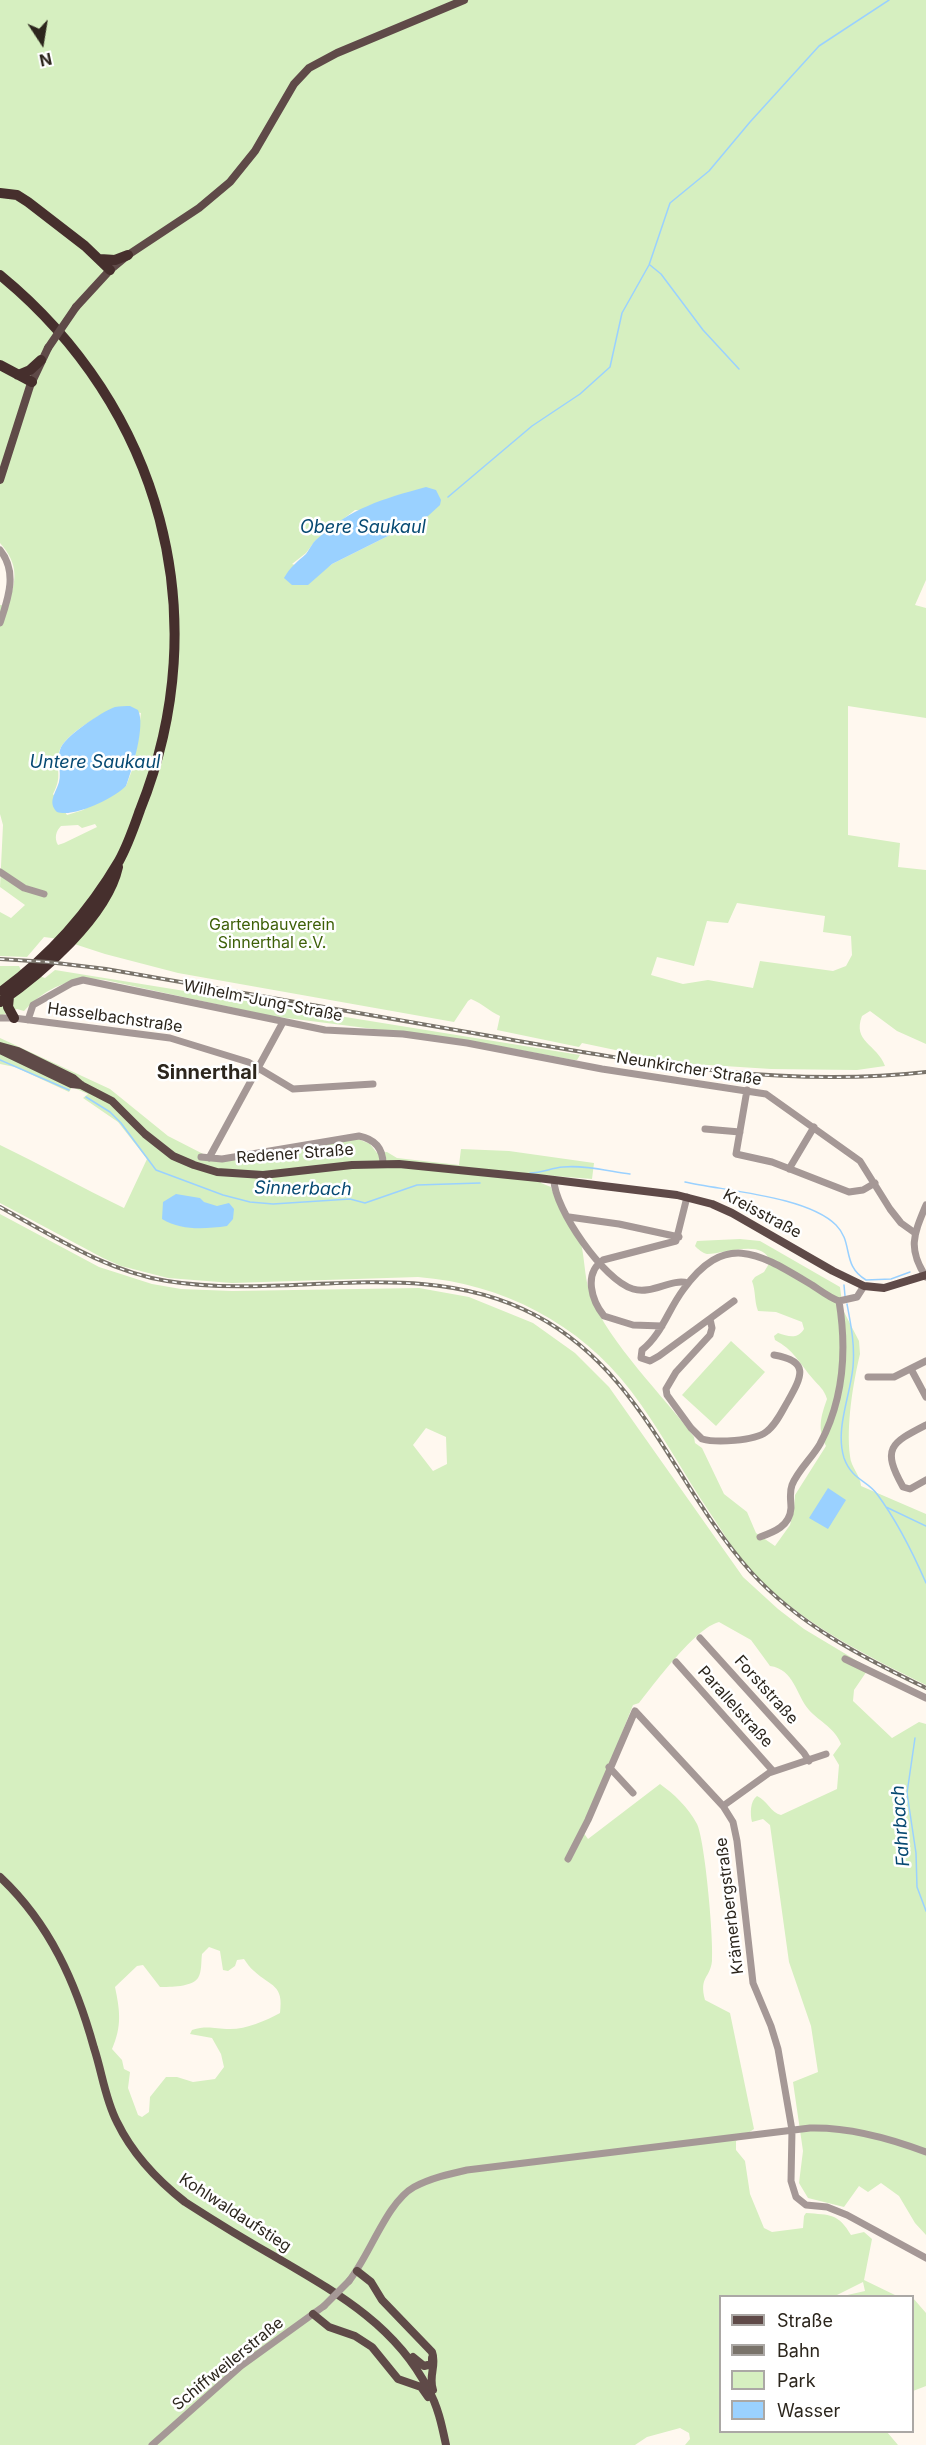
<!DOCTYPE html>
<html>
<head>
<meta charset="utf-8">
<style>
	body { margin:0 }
	#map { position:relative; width:926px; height:2445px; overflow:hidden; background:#fff8ef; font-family:Inter,sans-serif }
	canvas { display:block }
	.legend { position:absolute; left:719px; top:2295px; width:195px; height:138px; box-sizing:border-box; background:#fff; border:2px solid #aba8a5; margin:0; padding:8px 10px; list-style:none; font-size:18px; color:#2c261d }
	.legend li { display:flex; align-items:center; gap:12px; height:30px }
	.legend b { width:30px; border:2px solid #aba8a5 }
	.north { position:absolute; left:12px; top:12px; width:60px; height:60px; -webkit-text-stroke:4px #fff; paint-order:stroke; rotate:168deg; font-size:16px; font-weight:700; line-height:24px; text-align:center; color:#2c261d }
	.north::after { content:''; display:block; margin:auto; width:21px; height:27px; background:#2c261d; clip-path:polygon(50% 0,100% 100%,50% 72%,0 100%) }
</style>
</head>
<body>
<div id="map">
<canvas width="926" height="2445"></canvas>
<ul class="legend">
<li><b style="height:8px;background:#5f4a48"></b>Straße</li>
<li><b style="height:8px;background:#79736a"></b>Bahn</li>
<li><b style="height:16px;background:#d6efc0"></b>Park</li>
<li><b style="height:16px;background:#9ad1ff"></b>Wasser</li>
</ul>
<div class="north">N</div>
</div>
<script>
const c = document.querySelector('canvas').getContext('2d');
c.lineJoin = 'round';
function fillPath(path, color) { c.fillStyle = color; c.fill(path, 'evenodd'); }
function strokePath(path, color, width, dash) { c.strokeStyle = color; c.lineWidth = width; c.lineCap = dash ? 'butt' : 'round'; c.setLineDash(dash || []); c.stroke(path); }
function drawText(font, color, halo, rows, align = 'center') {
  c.font = font + ' Inter,sans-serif'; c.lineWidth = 5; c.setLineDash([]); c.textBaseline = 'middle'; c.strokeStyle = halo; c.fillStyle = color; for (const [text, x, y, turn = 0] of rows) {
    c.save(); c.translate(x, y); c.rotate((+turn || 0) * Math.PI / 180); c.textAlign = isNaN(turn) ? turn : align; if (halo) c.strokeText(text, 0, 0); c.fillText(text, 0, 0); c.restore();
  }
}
const green = new Path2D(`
	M0 0H926V580L915 605 926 608V718L848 706V835L900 843 898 867 926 870V1044L897 1031 870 1011 862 1016C852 1042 877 1044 885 1066L857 1070 771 1069 677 1063 582 1043 579 1047 497 1030 500 1016C489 1011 483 1004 471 999L468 1001 454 1022 178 973 105 954 59 939 44 937 27 957 0 956V912L11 918 25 905 0 887 3 825 0 814V605L7 606C17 581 19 564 0 543ZM355 510 428 516 332 564 320 573 292 564 306 553 315 541ZM114 708 141 713 134 765 126 786 83 810 67 815 53 794C64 774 54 768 59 752 64 734 99 716 114 708ZM95 824 97 827 64 843 58 845C54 838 56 831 61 826L78 825 82 828ZM737 903 825 916 823 932 851 936 852 955 846 966 833 971 760 961 753 988 708 980 683 984 651 975 657 957 694 966 707 921 728 923Z
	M0 966H19L21 970 45 978 55 970 580 1055 577 1060H574L477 1042 271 1016 105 980C73 976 46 987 24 1011L17 1009 0 1016Z
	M0 1038 110 1089 168 1136 213 1159 358 1139 370 1144 377 1153 387 1152 397 1158 459 1165 461 1149 509 1151 594 1163 592 1179 542 1175 541 1183 551 1187C557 1209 577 1225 582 1248 585 1264 585 1281 591 1297 609 1343 664 1396 694 1437L695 1443 702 1448 724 1494 747 1512 756 1533 775 1546 790 1525 794 1510 795 1495 826 1446C817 1429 821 1416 827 1399 824 1389 819 1386 813 1379 800 1364 793 1349 775 1340L774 1336 778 1333C788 1336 797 1340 804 1329L802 1322 776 1312 758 1311C754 1300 756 1292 752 1281L755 1277 764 1272 770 1262C764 1238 724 1254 707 1254 702 1253 698 1249 695 1246L697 1241 740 1239 760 1241 840 1287 843 1310 859 1341 860 1354C853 1383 846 1426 850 1456 851 1468 860 1474 861 1486L926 1514V1685C863 1654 801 1623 752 1572 736 1555 723 1532 710 1513 683 1473 660 1429 631 1391 579 1323 503 1284 418 1277L232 1283 168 1278 121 1266 103 1258 0 1203V1145C42 1165 82 1188 124 1208L147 1159 118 1122 83 1098 88 1094 72 1087 69 1092 15 1067 0 1064Z
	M0 1214 99 1267 152 1284 181 1289 232 1291 419 1288 469 1297 533 1323 575 1353 609 1387 743 1577 778 1609 804 1629 869 1668 854 1690 853 1701 892 1738 919 1722 926 1724V2235L915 2223 899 2196 881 2183 868 2192 859 2186 844 2207 808 2198 799 2183 803 2151 793 2082 818 2072 811 2026 789 1962 770 1825 763 1819 752 1822C750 1814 750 1801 757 1796 767 1800 771 1813 781 1815L837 1789 839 1765 833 1755 841 1744C835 1728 820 1722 809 1710 796 1695 794 1669 770 1666L751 1640 719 1622C695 1628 656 1682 639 1703L633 1705 583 1832 588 1839 660 1784C674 1794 688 1807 697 1824 705 1840 714 1942 712 1961 710 1979 699 1976 705 2000L730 2013 754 2129 736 2141V2150L745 2161 750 2194 764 2228 772 2232 803 2228 804 2216 806 2213C830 2215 838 2213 851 2235L864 2232 872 2239 864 2280 897 2296H843L865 2291 863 2282 835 2296H720V2432H887L898 2445H685L690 2439 689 2433 680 2428 647 2437 635 2445H0ZM426 1428 446 1437 447 1464 433 1471 413 1445ZM209 1947 220 1951 223 1970 228 1971 235 1966 237 1960 244 1959C247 1963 250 1968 254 1971 271 1987 284 1984 280 2013 265 2021 247 2029 230 2029 214 2029 208 2025 192 2030L190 2034 212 2038 221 2054 224 2067 215 2079 193 2082 177 2077H166L150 2097 149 2112 142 2117 138 2115 128 2088 130 2072 124 2069 122 2060 112 2049C122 2026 120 2011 115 1987L137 1966 143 1965 160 1987C170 1987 192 1987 198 1978 202 1972 201 1961 202 1954Z
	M731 1341 765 1372 716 1426 682 1395Z
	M913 2298 926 2313V2386L913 2391Z`);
const water = new Path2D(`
	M426 487 436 490 441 500 440 505 428 516 332 564 308 585H292L284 578C290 567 297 562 306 554 310 549 312 543 317 539 351 508 382 499 426 487Z
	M130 706 138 710C146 725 132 770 126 786 114 798 74 818 57 812 47 802 56 793 59 782 62 771 56 760 60 750 63 737 103 711 115 707 120 706 125 706 130 706Z
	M176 1194 200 1198 204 1202 217 1206 229 1203 234 1209 233 1219 227 1226C205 1229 182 1231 162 1219L163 1202Z
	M828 1488 846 1500 828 1529 809 1518Z`);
const stream = new Path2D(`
	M650 265 661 274 703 330 739 369
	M448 497 532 426 580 394 610 367 622 313 649 265 670 203 709 171 750 122 819 46 889 0
	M0 1060 69 1090
	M86 1097 110 1112 121 1123 156 1170 223 1195 250 1202 273 1204 350 1199 365 1203 417 1185 480 1183
	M530 1173C542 1173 551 1168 563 1167 585 1165 608 1171 630 1174
	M685 1182C725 1191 807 1196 836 1225 854 1243 841 1265 866 1280L891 1279 910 1272
	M844 1285 845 1296
	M847 1304C851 1325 855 1345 853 1367 850 1397 835 1429 844 1458 852 1480 867 1480 877 1494 897 1521 913 1553 926 1583
	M886 1507 926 1526
	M915 1738 907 1793 916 1853 917 1887 926 1911`);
const minor = new Path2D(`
	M0 550C18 572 8 599 0 623
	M0 872 24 888 44 894
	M0 1018H14L170 1038 248 1062 293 1089 373 1084
	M28 1020 33 1005 72 983 83 980 325 1030 403 1034 467 1043 602 1069 766 1094 860 1161 890 1209 901 1223 915 1233
	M747 1090 736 1154 772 1162 849 1192 863 1190 875 1183
	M705 1129 740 1132
	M201 1157 222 1159 359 1136C374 1139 383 1148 383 1164
	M209 1158 283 1022
	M789 1169 814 1127
	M554 1180C554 1208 604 1281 633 1289 652 1295 671 1278 688 1283
	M926 1205C914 1234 907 1248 926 1277
	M569 1217 619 1224 679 1237
	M734 1301 659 1356 650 1361 641 1358 642 1350C662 1334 668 1310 683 1290 726 1230 760 1254 812 1285 821 1291 830 1298 839 1301L857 1297 864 1286
	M710 1319 712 1328 710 1335 676 1372 666 1389 667 1395 691 1428 702 1439C716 1443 754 1441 766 1432 776 1425 782 1411 788 1401 802 1376 810 1361 774 1355
	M662 1326 633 1325 604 1316C592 1301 583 1274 603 1260L676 1241 687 1197
	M911 1369 926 1397
	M868 1377H894L926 1361
	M926 1425C891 1443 881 1448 903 1487L910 1489 926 1480
	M760 1537C774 1532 790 1526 791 1508 791 1500 789 1493 792 1485 798 1470 812 1458 820 1444 844 1399 847 1350 839 1301
	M700 1638 804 1753 809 1761
	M845 1659 926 1698
	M676 1662 773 1771
	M609 1767 633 1793
	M723 1806 769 1773 826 1754
	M568 1859 588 1820 635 1711 723 1806 733 1822 737 1841 753 1983 771 2026 778 2049 792 2130 791 2181 796 2197 806 2205 827 2207 847 2215 926 2258
	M349 2281C370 2255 387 2202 414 2187 431 2178 449 2174 467 2170L810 2128C850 2127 889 2138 926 2152
	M152 2445 241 2366 324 2306`);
const major = new Path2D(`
	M76 307 110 270 128 255 199 208 230 182 255 151 294 84 309 68 337 53 464 0
	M0 480 30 386 48 348
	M0 1046 18 1051 73 1078 81 1085 112 1101 145 1134 173 1156 194 1165 217 1172 263 1175 352 1165 399 1164 538 1178 677 1195 712 1204 732 1213 833 1271 864 1286 884 1288 926 1275
	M2 1051 71 1084 81 1085
	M0 1877C50 1924 76 1983 94 2048 102 2072 105 2099 117 2122 133 2155 157 2180 185 2202 216 2222 247 2241 279 2259 337 2293 396 2326 428 2389 438 2406 442 2426 446 2445
	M357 2271 371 2282 382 2300 432 2352C437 2365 428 2376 433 2390
	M313 2314 329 2327 355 2336 372 2347 398 2379 421 2387 428 2397
	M413 2357 424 2366 432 2364V2358`);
const highway = new Path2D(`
	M0 193 17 195 28 202 85 246 110 270
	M100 259 115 260 128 255
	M0 275C161 407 218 616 140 810 134 827 128 845 119 861 89 912 50 956 2 991
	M0 365 32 382
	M18 375 30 370 41 360
	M9 996 8 1007 14 1018
	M0 1002C41 974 107 917 118 867`);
const rail = new Path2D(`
	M0 959 48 962 106 969C234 991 362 1013 490 1036 634 1061 779 1089 926 1072
	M0 1207C53 1236 106 1271 167 1281 290 1301 419 1254 535 1315 642 1371 674 1486 751 1572 799 1625 862 1657 926 1688`);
const minorBridge = new Path2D(`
	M324 2306 349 2281`);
const majorBridge = new Path2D(`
	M48 348 76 307`);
const parkNames = [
	["Gartenbauverein",272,925],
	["Sinnerthal e.V.",272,943]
];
const streetNames = [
	["Wilhelm-Jung-Straße",263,1001,11],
	["Hasselbachstraße",115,1018,8],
	["Neunkircher Straße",689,1069,9],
	["Redener Straße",295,1154,-4],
	["Kreisstraße",762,1214,28],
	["Forststraße",766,1690,48],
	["Parallelstraße",735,1707,48],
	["Krämerbergstraße",730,1906,-97],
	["Kohlwaldaufstieg",235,2213,33],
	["Schiffweilerstraße",228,2364,-39]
];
const waterNames = [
	["Obere Saukaul",363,528],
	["Untere Saukaul",95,763],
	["Sinnerbach",303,1189,1],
	["Fahrbach",901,1826,-94]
];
const quarterNames = [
	["Sinnerthal",207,1073]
];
fillPath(green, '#d6efc0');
fillPath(water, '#9ad1ff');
strokePath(stream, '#9ad1ff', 1.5);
strokePath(minor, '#a59896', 7);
strokePath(major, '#5f4a48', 8);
strokePath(highway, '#462f2d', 10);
strokePath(rail, '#79736a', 4);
strokePath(rail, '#fff', 1.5, [4.5]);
strokePath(minorBridge, '#a59896', 7);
strokePath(majorBridge, '#5f4a48', 8);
drawText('16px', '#3d5f07', '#fff', parkNames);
drawText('16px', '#2c261d', '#fff', streetNames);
drawText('italic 18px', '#064972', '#fff', waterNames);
drawText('bold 20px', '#2c261d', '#fff', quarterNames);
</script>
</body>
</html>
